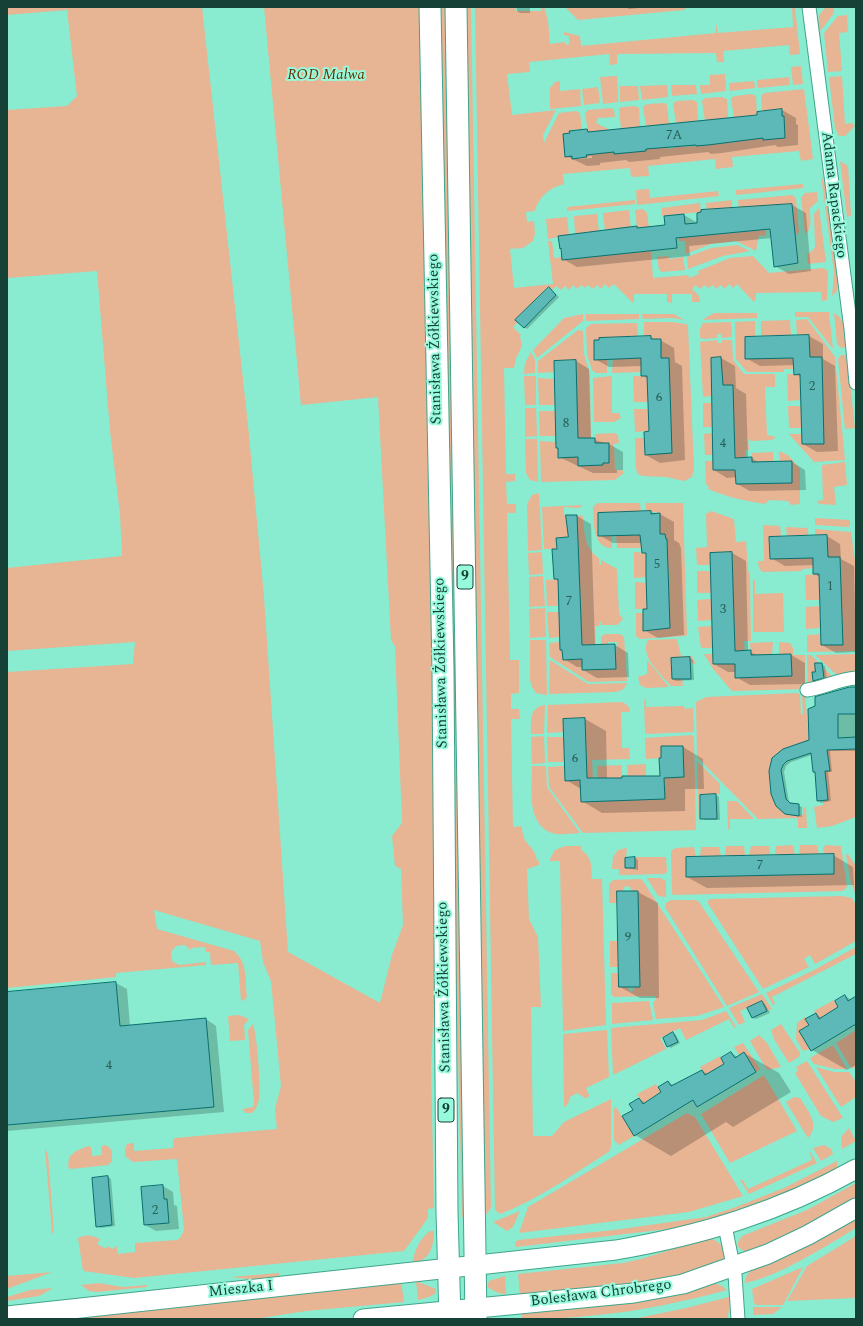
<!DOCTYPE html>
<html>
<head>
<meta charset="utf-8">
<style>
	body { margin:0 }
	#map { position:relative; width:863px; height:1326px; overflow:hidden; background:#89ecd0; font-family:Spectral,serif }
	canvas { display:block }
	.frame { position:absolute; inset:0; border:8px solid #164136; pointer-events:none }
</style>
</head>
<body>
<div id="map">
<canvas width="863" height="1326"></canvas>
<div class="frame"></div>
</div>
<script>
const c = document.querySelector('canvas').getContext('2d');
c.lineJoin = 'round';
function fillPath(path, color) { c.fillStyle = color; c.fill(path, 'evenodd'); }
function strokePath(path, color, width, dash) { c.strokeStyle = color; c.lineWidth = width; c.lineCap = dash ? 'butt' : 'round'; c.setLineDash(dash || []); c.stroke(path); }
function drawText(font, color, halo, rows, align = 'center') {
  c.font = font + ' Spectral,serif'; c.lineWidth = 4; c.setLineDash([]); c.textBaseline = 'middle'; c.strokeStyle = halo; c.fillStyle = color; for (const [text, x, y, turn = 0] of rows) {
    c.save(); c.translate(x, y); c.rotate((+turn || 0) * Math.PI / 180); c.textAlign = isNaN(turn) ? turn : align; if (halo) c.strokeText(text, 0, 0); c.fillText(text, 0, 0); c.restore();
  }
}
const green = new Path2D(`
	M7 7H202L248 425 264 597 288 952 380 1003 392 955 403 925 401 869 395 866 392 836 402 823 395 646 391 640 378 397 301 405 264 7H423L430 438 436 966 431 1067 434 1208 428 1209V1218L404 1251 134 1278 83 1271 78 1238C87 1234 91 1235 100 1239L97 1244 106 1249 107 1246 113 1249 116 1245 118 1254 135 1252V1243L177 1240 180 1238 184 1230 177 1159 133 1162 125 1156V1149L127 1144 134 1143V1151L173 1148V1140L175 1138 277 1129 275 1109 281 1086 271 981 263 962 260 941 154 910 157 929 234 951C248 963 245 980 247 997L243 1001 241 1000 238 963 211 965 210 952H206L205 947 191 948V950L185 945 176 946 171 952 172 961 179 965 206 962V965L116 973V977L7 988V672L133 664 135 642 7 651V568L122 556 120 514 110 431 97 271 7 278V110L67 106 77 96 67 10 7 15Z
	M437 7H448L467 1217H462L458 1051 452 967Z
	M462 7H471L491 1208 485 1216Z
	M475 7H516V11H541L542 7H544L548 20 550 44 565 42V45L569 44V36L564 35V32L580 36 581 46 716 33V23L718 33 793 27 792 7H795L800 54 790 55 789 45 723 51 724 62H717L716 53 617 54V64L610 65 609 54 529 62 530 72 507 74 512 115 556 110 543 135 544 143 559 113 576 111 580 113 582 129 570 130V133L563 134 565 156H572V159L587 157 586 155 614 152V154H619V152L631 153V151H646V149L667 147V149L675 148V147L704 146 718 142V144H724V142L730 141 731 143 736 142V141L763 138V139L786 130 782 109 762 111 761 96 764 93 804 89 813 159 801 161 799 151 732 157 733 167 716 169 715 159 648 166 649 176 631 177 630 168 563 174 564 184C549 188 539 196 535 211L526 212 527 222 534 221 535 234 533 241 523 248 510 249 514 288 553 284 548 241H552L554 258 562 257V260L651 251 653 278 688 275 689 278 699 274 698 271 730 258 753 256 769 273 823 268 828 271 827 300 822 301 821 292 756 293 755 301H753L737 284 733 288 729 284 725 289 721 285 716 289 713 285 708 288 705 285 700 289 696 285 692 289 699 296 700 302H692V294H672V303L667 302V294H634V303H633L614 284 609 288 605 284 601 289 597 285 593 289 588 285 585 288 581 285 577 289 573 285 569 290 565 286 561 290 556 286 552 290 549 287 544 291 515 320 518 322 513 327 521 335 520 336 522 346 516 358 514 368H504L506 474H515V481L506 482 507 504H516V513H507L510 660H519V693L511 694V709H519L520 719H511L513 827 522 826C522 847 535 844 537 861H539V865L527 869 529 919 538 937 541 1007H531L533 1136H552L564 1122 611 1099V1145L610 1151C575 1173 539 1199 500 1214L495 1210Z
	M565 7H687L684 10 578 20Z
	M826 7H834V13L821 30H818L819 15Z
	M847 15 848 32 839 33 842 71 828 72 824 33 838 16Z
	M801 66 803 84 793 85 791 67Z
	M725 74 726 91 701 94 700 85H710V75Z
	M617 76 618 102 603 104 600 77Z
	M842 76 845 124 852 123 855 126 845 136H839L835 128 829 77Z
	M789 77 790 85 758 88 757 80Z
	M560 81V91L580 89 581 106 550 109V88L555 82Z
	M754 81 755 88 730 91 729 83Z
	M667 85 668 97 642 100 640 86Z
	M671 85H696L697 94 672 96Z
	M620 86H638L639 100 620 102Z
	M598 87 600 103 584 105 582 89Z
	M752 94 756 96 757 115 734 118 731 98 735 96Z
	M722 97 727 99 728 118 705 121 702 101 705 98Z
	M693 100 697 102 698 121 676 123 673 104 676 101Z
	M664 103 667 105 669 124 646 126 643 107 647 104Z
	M635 106 639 108 640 127 621 129 619 109 621 107Z
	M611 108 614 110 615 117 598 118 596 123 610 130 588 132 585 113 588 110Z
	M840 161 848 166 851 216 847 217Z
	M821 176 826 186 838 283 837 291 832 296 834 273Z
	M803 184V188L736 195V190Z
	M649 189 650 198 718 191 719 196 637 205 636 190Z
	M817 192 818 201 810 208C809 217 814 229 805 234L801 198 805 193Z
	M792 195 796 198 799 232 797 234 795 235 792 204 739 209 738 200Z
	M635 200V204L567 211V207Z
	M732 200V209L726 210 724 208 719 211 707 212 706 203Z
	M700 203 701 212 662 216V208Z
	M819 208 826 262 808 264 807 254 812 251 815 247 814 214Z
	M643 209 647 213 649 227 637 228 635 210Z
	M629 210 631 229 622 228 605 231 603 213Z
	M597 214 599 232 575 234 574 216Z
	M567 217 569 235 548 239 546 219Z
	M766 230 765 236 759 235 756 251 736 241 711 244 686 254 685 241H679L678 236 680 238Z
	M737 245 750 251 723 256 688 269 687 257 711 248Z
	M668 256 669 259 683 257 685 270 662 272 659 270 657 257Z
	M795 312H829L833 349 808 317H795Z
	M714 313H757V318L702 320Z
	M834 313C847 320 845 334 846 347L841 348 837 344Z
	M583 314V321L537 358 533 350 564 318Z
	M586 314H639V319L586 321Z
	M642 314H674L684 320 672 318 643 319Z
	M807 319 835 357 845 460 814 462 789 434H802L803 444 824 443 822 357H810L809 335H797L796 320Z
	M790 320 791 335 761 336V321Z
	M755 321V336L745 337V359L800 358 794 369H784V372H747L736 359 735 322Z
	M644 322H672L686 324 688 326 694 469 692 477 684 481 666 477 642 476 638 474 636 469 635 438H647L645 455H655L670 382 669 358H659L661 339H651L644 336Z
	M731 322 732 337 722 338 721 334H717V338L702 339 700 337V329L703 323Z
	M637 323 638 337 599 338 607 359V373H596L592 370 587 354 586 328 591 324Z
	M578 330 583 331 584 354 590 375 591 443 578 444 576 360 554 361V372L538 373V361Z
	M717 340 718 343H722V340H732L733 360 744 374H775V387H765L767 435 776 437 772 440 751 441 748 439 749 450H745L746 462H735L733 385 711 386V396L703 397 700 342Z
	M531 352 535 360V373L524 374 525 363Z
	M841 355H847L855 428 845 429 838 359Z
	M647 358 641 372 612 373 613 359Z
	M787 374H800L801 400 788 401Z
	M524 376H536V405H525Z
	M612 376V413H619L621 418 614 422H594L593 378Z
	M633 376H647L648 402H634Z
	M538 378 554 379 555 405H539Z
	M703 403H711L712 427H703Z
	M788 406H801L802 428H789Z
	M525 408H536L537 436 525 437Z
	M634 409H648L649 431 635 432Z
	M539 411H555L556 436H540Z
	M712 433 713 455H705L704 434Z
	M595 434 614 433 618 435 619 443 614 444 615 470H622L624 473 615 480 541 482 540 441 556 442V448L578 455V466L603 465V463H609V443H595Z
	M525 439H537L538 482 530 480 526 473Z
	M779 451 788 455 800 469V504L791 505 788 501 769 500 765 504C745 501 727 497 708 489L709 487 706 484 705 461H713V470H735L736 484 792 483V461H780Z
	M773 452V461L752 462V453Z
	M845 462 847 485 834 487 836 505 819 504 817 501 823 500 822 465Z
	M539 493 542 550 528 551 527 504 532 495Z
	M598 503H640L641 512 598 513 599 536H612V548C592 548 594 522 593 507Z
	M646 503H683L687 635 685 636 640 639 636 636V613H644V631L653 630 669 590 667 539H665V534H657V524H660V513L646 511Z
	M583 505 579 508 564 507V515L577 525V515L583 516C584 531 584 549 599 558V565H601V560L617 569 619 614 623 619 617 625H601V622H600L599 626H595L596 647 582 648 578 537 557 538V549H544L542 507Z
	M711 511 734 519 736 542 746 541 748 570 750 576 751 641H744L745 656H735L732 553H710V565H697L696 548 707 547 706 514Z
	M815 518 850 520V525L849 527 815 525Z
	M763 525 780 526 781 536 769 537 770 559 818 557V568L802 569V571L762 572 759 568 758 561H764Z
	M786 527 808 528V535L787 536Z
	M815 529 851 532 856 568V651L807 652V635L820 634 821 645 843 644 840 557H828L827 535H815Z
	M645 534 646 548H617L616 535Z
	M542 552 543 574 529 575 528 553Z
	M634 552 646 553V577L634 578Z
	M697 571H711V593H697Z
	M819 574V600H806L805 575Z
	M543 576 545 606 529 607V577Z
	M558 579V606H547L546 580Z
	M753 579 755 580V594L783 593 784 632H753Z
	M635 582 647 583V609H635Z
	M711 599 712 620 698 621 697 600Z
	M820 606V628L806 629V607Z
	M545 608 546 637 530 638 529 609Z
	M547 612H559V637L549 638Z
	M712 626V648H701L698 627Z
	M605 634H620L624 637 627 681 589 682 550 657 549 643 560 642 563 660 582 657 583 670 615 669 617 642H608V644H601V637Z
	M677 639 681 656H692L696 664 671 658 672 679H682L683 686H671C662 675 639 657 648 640Z
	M530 640H546L547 695 536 693 532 687 530 680Z
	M773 642 772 655H751L750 643Z
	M779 642 790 643 793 648V655H805V689L732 691 713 669 704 654H713V664H735V678L792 676 791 655H779Z
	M856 654V675L839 677 815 655Z
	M807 655H811L834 678 808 686Z
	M550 660 588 684 627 683C625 689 621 691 615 692L549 694Z
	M647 660 669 687 646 688 640 685 638 677 647 674Z
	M798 693 800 695 801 715 803 714 802 694 805 693 809 741 772 758C766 784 769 818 803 815V808L806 807 807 828H798V818L758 819 697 757 696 702 706 697Z
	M646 699V707L684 706 685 709 693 708 694 732 647 734 645 733 644 700Z
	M622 702C626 704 630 706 630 712H621L622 748H629L630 759 592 760 593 779H587L585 718 563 719V732L547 733 548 705Z
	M545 705 544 734H531C531 721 529 707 545 705Z
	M692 735 694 737 696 830 583 833 549 787 548 767 564 766 565 780H580L581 802 665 799 664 778 683 746H661V758L646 759 645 738Z
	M544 736 545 763 532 764 531 737Z
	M547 737H563L564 762H548Z
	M856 749V817L832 826 817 828 814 807 823 805V801L828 800 825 771 830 770 827 750Z
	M697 761 720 784V794L700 795 699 830Z
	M646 764V778H628L627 765Z
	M622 765V778L598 779 597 766Z
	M532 766H546L547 787 580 833C571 833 560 836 552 833 526 824 532 788 532 766Z
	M727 801H737L754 819H730V829H728Z
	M793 845 795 855H775L776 846Z
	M800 845H817L819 854 799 855Z
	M826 845 841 846 847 887 843 891 673 895 672 893 671 853 672 850 676 848 694 847 696 857H686L687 877 834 874 833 854H824L823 848Z
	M565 846H581V850C593 857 591 867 592 879H602L606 1025 563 1031 560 861H549L555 850Z
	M726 846H744L745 856H725Z
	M751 846H769L770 855 749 856Z
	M701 847H719L721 856 700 857Z
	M627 848 625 868H635V857H666L667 872 664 874 619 875V869H612L613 857 618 850Z
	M848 854 856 866V895L851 883 846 855Z
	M647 878H660L666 881V897L658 896Z
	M641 879 643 881 724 1007 697 1016 656 1019 653 1003 656 999 655 996 614 997 611 994V973H619V987H628L630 992 634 990 638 891H632L630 887 625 886 617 903H609V884L613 880Z
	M842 896 852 898 856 905V941L815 964 810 955 804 959 809 967 763 989 707 902 710 899Z
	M671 900H696L699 902 759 992 727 1006 665 907 666 903Z
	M610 941H618L619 967H610Z
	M856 947V954L772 997 775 1004 773 1005 766 993 814 970Z
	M762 994 772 1009 767 1011 762 1001 740 1011 745 1022 739 1025 729 1008Z
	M834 1000 838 1007 819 1019 814 1011Z
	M649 1001 653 1020 612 1024V1003Z
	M726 1011 736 1027 734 1028 729 1019 686 1040 680 1028 660 1038 666 1049 613 1075 611 1028 702 1020Z
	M239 1015 249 1019 244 1025 245 1040 230 1041 228 1016Z
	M805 1017 809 1025 799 1031 810 1049 803 1051 796 1039 797 1023Z
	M253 1024C257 1035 261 1087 259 1099 258 1105 256 1109 252 1113H246L242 1109 253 1107 254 1104 248 1030Z
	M781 1024 800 1053V1056L789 1063 774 1039 771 1030Z
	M607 1030 609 1077 586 1088 589 1095 588 1098H585L577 1093 570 1097 568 1104 564 1107 563 1034Z
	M856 1030V1068H851L836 1043Z
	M759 1035 767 1043 781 1067 767 1070 750 1041Z
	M743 1043 760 1069 756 1072 744 1052 739 1055 734 1047Z
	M833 1045 847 1069H835L814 1064 810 1058Z
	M720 1056 724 1064 705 1075 700 1067Z
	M807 1061 843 1118 833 1122 821 1116 795 1073 798 1071 796 1067Z
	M816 1067 834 1072H849L856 1082V1097L841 1107Z
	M764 1075 797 1131 730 1163 701 1114Z
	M656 1084 661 1092 643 1104 637 1094Z
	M794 1097 800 1098C807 1110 821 1125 808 1138L786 1102Z
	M616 1107 634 1136 619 1145 614 1140V1109Z
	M687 1113 695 1117 743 1196 689 1212 519 1233 528 1207Z
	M849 1128 856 1141 842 1149 841 1137Z
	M104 1145 108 1146 112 1151V1161L108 1165 71 1169 68 1167 69 1157 76 1151 88 1146 91 1147 92 1156 102 1155 101 1147Z
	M824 1145 831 1149 833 1154 821 1161 813 1148Z
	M45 1149 48 1154 54 1233H52Z
	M809 1150 817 1163 749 1194 740 1180H743L748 1189 812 1160Z
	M837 1161V1170L757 1207 676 1228 516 1247 515 1243 518 1240 614 1230 706 1217 736 1207 784 1188Z
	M856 1183V1198L812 1223 747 1253 738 1247V1242L742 1236 807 1210Z
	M520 1211 513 1227 507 1231 493 1222Z
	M856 1217V1228C828 1245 776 1278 744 1283L747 1275 753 1268Z
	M430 1231H434C434 1246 430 1260 413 1264 413 1252 420 1238 430 1231Z
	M856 1236V1298L787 1301 807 1266Z
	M709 1238C720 1241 728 1250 723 1261 658 1287 589 1290 520 1297L518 1274 623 1263 641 1259Z
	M803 1267 783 1305H757L754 1303 752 1289Z
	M52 1272 7 1289V1276Z
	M279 1273 280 1275 263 1281 231 1277Z
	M505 1276 506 1295 496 1292 487 1287 489 1281Z
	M401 1281 404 1302 306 1311 255 1319H81V1316Z
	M416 1281 436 1289V1293L429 1297 418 1300Z
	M99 1283 123 1287 147 1285V1287L97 1292 89 1291 81 1285Z
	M714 1283 722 1286 727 1290C657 1309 595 1319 522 1319L521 1312Z
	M53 1288 39 1296 7 1301V1297L30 1290Z
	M729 1297V1311L727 1319H633L686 1308Z
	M782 1307 773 1314 753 1315V1307Z`);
const shadow = new Path2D(`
	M517 7H530V13H520L517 11Z
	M597 7H614L599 8Z
	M626 7H648L629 9Z
	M782 110 796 118V124L798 125V145L778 147 775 145 722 153 711 154 708 152 660 157V159L629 162 626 160 600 163V165L587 166 566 156 587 130 592 133 758 116ZM592 156V158L578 159V157Z
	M792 205 806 213 811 271 789 274 775 266 772 238 689 246 690 256 577 267 563 259 636 227 640 229 666 226 684 215 698 223Z
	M549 288 559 297 527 329 524 327Z
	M809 336 823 344V359L835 366 838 451 817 452 803 444 802 378 795 374V365L760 366 746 358Z
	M650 337 655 340H660L674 348 675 362 682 366 685 460 660 463 646 455 650 432 648 379 642 375V366L609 367 595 359Z
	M721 358 735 366 736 388 746 394 748 458H751L760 463 792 462 805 470 806 490 750 491 737 484V477L727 478 714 470 712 359Z
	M576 361 589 369 591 439 609 444 623 452V470H617V473H593L559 457Z
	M651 512 660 514 674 522V540L679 543 681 548 684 635 658 638 644 630 648 610 647 554 643 552 642 543H613L599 535Z
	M577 516 591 524 595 645H615L628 653 629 677 597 678 583 670V667H577L564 659 563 651 561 650 559 581 555 579 558 550 569 538Z
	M827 536 840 544 841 559 854 566 856 652 836 653 822 645 820 577 814 574V565L785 566 771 558Z
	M732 553 746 561 748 651 759 656 791 655 805 663V684L750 685 736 677V672H728L714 664 711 554Z
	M690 658 693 660 694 680 676 681 673 679Z
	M822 664 825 666 827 679 817 682 814 680Z
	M856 687V751H830L832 772H828L831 801 821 803 818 801 816 773 814 772 812 755 791 762 786 766 784 772 789 802 802 807V817L790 815 786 813 770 771 810 741 816 698Z
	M585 719 606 731 607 779 661 777 683 747 703 759 704 789H685V811L602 813 582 801 581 789 566 780Z
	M716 795 719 797 720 820H705L701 818Z
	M833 855 853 867 854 885 707 888 687 877Z
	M635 858 638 860V870L626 868Z
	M638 892 658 903 659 998H640L620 987Z
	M116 983 127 989 130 1026 206 1019 216 1026 224 1112 7 1131V993Z
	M845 996 852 1000 856 998V1065L847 1070 812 1050 810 1025 816 1014 822 1018 840 1007Z
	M762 1002 765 1004 770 1013 756 1019 753 1018 748 1008Z
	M673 1034 676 1035 680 1043 671 1048 668 1046Z
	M731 1053 738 1057 744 1053 779 1073 791 1092 733 1127 726 1122 671 1156 635 1135 634 1110 639 1099 646 1103 662 1093 668 1082 675 1086 702 1071 708 1074 726 1064Z
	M108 1177 111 1179 115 1226 101 1228 97 1226Z
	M163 1186 173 1192 174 1205 177 1206 179 1229 156 1231 145 1225Z`);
const building = new Path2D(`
	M782 109V116H784L785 138 763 140V138L708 145 696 146V145L646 149V151L614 154V152L586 155 587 157 572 159V156L565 157 563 134 570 133 569 131 587 129 588 132 757 115V112Z
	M792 204 798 263 774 267 770 229 676 238 677 248 562 260 561 248 560 249 558 236 637 226V228L665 225 664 216 684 214 685 224 697 223V213L701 212V210Z
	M549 287 556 295 524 328 515 320Z
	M809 335 810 357H822L824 444H802L800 374 794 375 793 358 745 359V337Z
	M651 336V339H661V358H669L672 453 645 455 644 432 649 431 647 376H641V358L594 360V340H599V338Z
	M721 357 723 385H733L735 458 752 457V462L792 461V483L736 484 735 470H713L711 358Z
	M576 360 578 438H595V443H609V463H603V465L578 466V457L558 458V448H556L554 361Z
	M651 511V514L660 513V534H665L666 539H667L670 628 643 631V609H647L646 577V553H642L640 535 598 536V513Z
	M566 515H577L582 645 615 644 616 669 582 670V659L563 660 562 650H560L558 579H554L552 549H557L556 538 568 537Z
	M827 535 828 557H840L843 645H821L819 574H813V558L770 559 769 537Z
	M732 552 735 651 751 650V655L791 654 792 676 735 678V664H713L710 553Z
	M690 657 691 679H672L671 658Z
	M815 663H822L824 678 813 681 812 672H815Z
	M850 687H856V714H838V738L856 737V749L827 750 830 771H825L828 800 817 801 815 772H813L811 753 787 761 783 765 781 770 786 799 790 803 799 804V816L785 814 776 806 771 794 769 771 772 758 783 749 809 740 808 709 815 706V697Z
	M585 718 587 778H622V776H660L659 758H661V746H683L684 777 664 778 665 799 581 802 580 780 565 781 563 719Z
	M716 794 717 819H700V795Z
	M834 854V874L686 877V857Z
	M635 857V868H625V858Z
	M617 891H638L640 987H619Z
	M116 982 120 1026 206 1018 214 1107 7 1125V992Z
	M845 995 848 1001 856 996V1024L811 1051 799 1031 809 1025 805 1019 816 1013 819 1019 838 1007 835 1001Z
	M762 1001 767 1011 752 1018 747 1008Z
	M673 1032 678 1042 667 1047 663 1038Z
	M731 1052 735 1058 744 1052 756 1072 697 1107 693 1100 634 1136 622 1116 633 1110 629 1104 639 1098 643 1104 661 1092 658 1087 668 1081 671 1086 702 1070 705 1075 724 1064 721 1058Z
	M108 1176 112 1225 96 1227 92 1178Z
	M163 1185 164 1199H167L169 1223 144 1225 141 1187Z`);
const street = new Path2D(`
	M809 7 851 329 856 383
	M807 690C824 688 838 679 856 678
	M725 1226 735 1275 738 1319`);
const secondary = new Path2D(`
	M7 1316 616 1250C702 1235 779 1212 856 1169
	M363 1319 634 1293 683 1284 768 1254 808 1235 856 1208`);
const primary = new Path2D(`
	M430 7 443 670 447 1212 450 1319
	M456 7 476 1319`);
const numberNames = [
	["7A",674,136],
	["2",812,387],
	["6",659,398],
	["8",566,424],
	["4",723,444],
	["5",657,565],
	["1",830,587],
	["7",569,602],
	["3",723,610],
	["6",575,759],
	["7",760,866],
	["9",628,938],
	["4",109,1066],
	["2",155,1211]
];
const shields = [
	[465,577,16],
	[446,1110,16]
];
const shieldNames = [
	["9",465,577],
	["9",446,1110]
];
const parkNames = [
	["ROD Malwa",326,76]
];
const streetNames = [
	["Adama Rapackiego",833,195,83],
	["Stanisława Żółkiewskiego",436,339,-91],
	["Stanisława Żółkiewskiego",442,663,-91],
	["Stanisława Żółkiewskiego",445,987,-91],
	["Mieszka I",241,1290,-6],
	["Bolesława Chrobrego",601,1294,-7]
];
fillPath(green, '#e7b494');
fillPath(shadow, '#0003');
fillPath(building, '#5cb9b7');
strokePath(building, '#096f6d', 1);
strokePath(street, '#3fa58b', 15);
strokePath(secondary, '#3fa58b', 21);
strokePath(primary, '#3fa58b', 23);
strokePath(street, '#fff', 13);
strokePath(secondary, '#fff', 19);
strokePath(primary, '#fff', 21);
drawText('13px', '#285f56', null, numberNames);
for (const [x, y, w] of shields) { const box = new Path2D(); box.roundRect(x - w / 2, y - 12, w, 24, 3); c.fillStyle = '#97fadd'; c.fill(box); strokePath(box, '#164136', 1); }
drawText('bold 14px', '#164136', null, shieldNames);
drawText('italic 15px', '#683101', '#97fadd', parkNames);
drawText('15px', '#164136', '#97fadd', streetNames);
</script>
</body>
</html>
